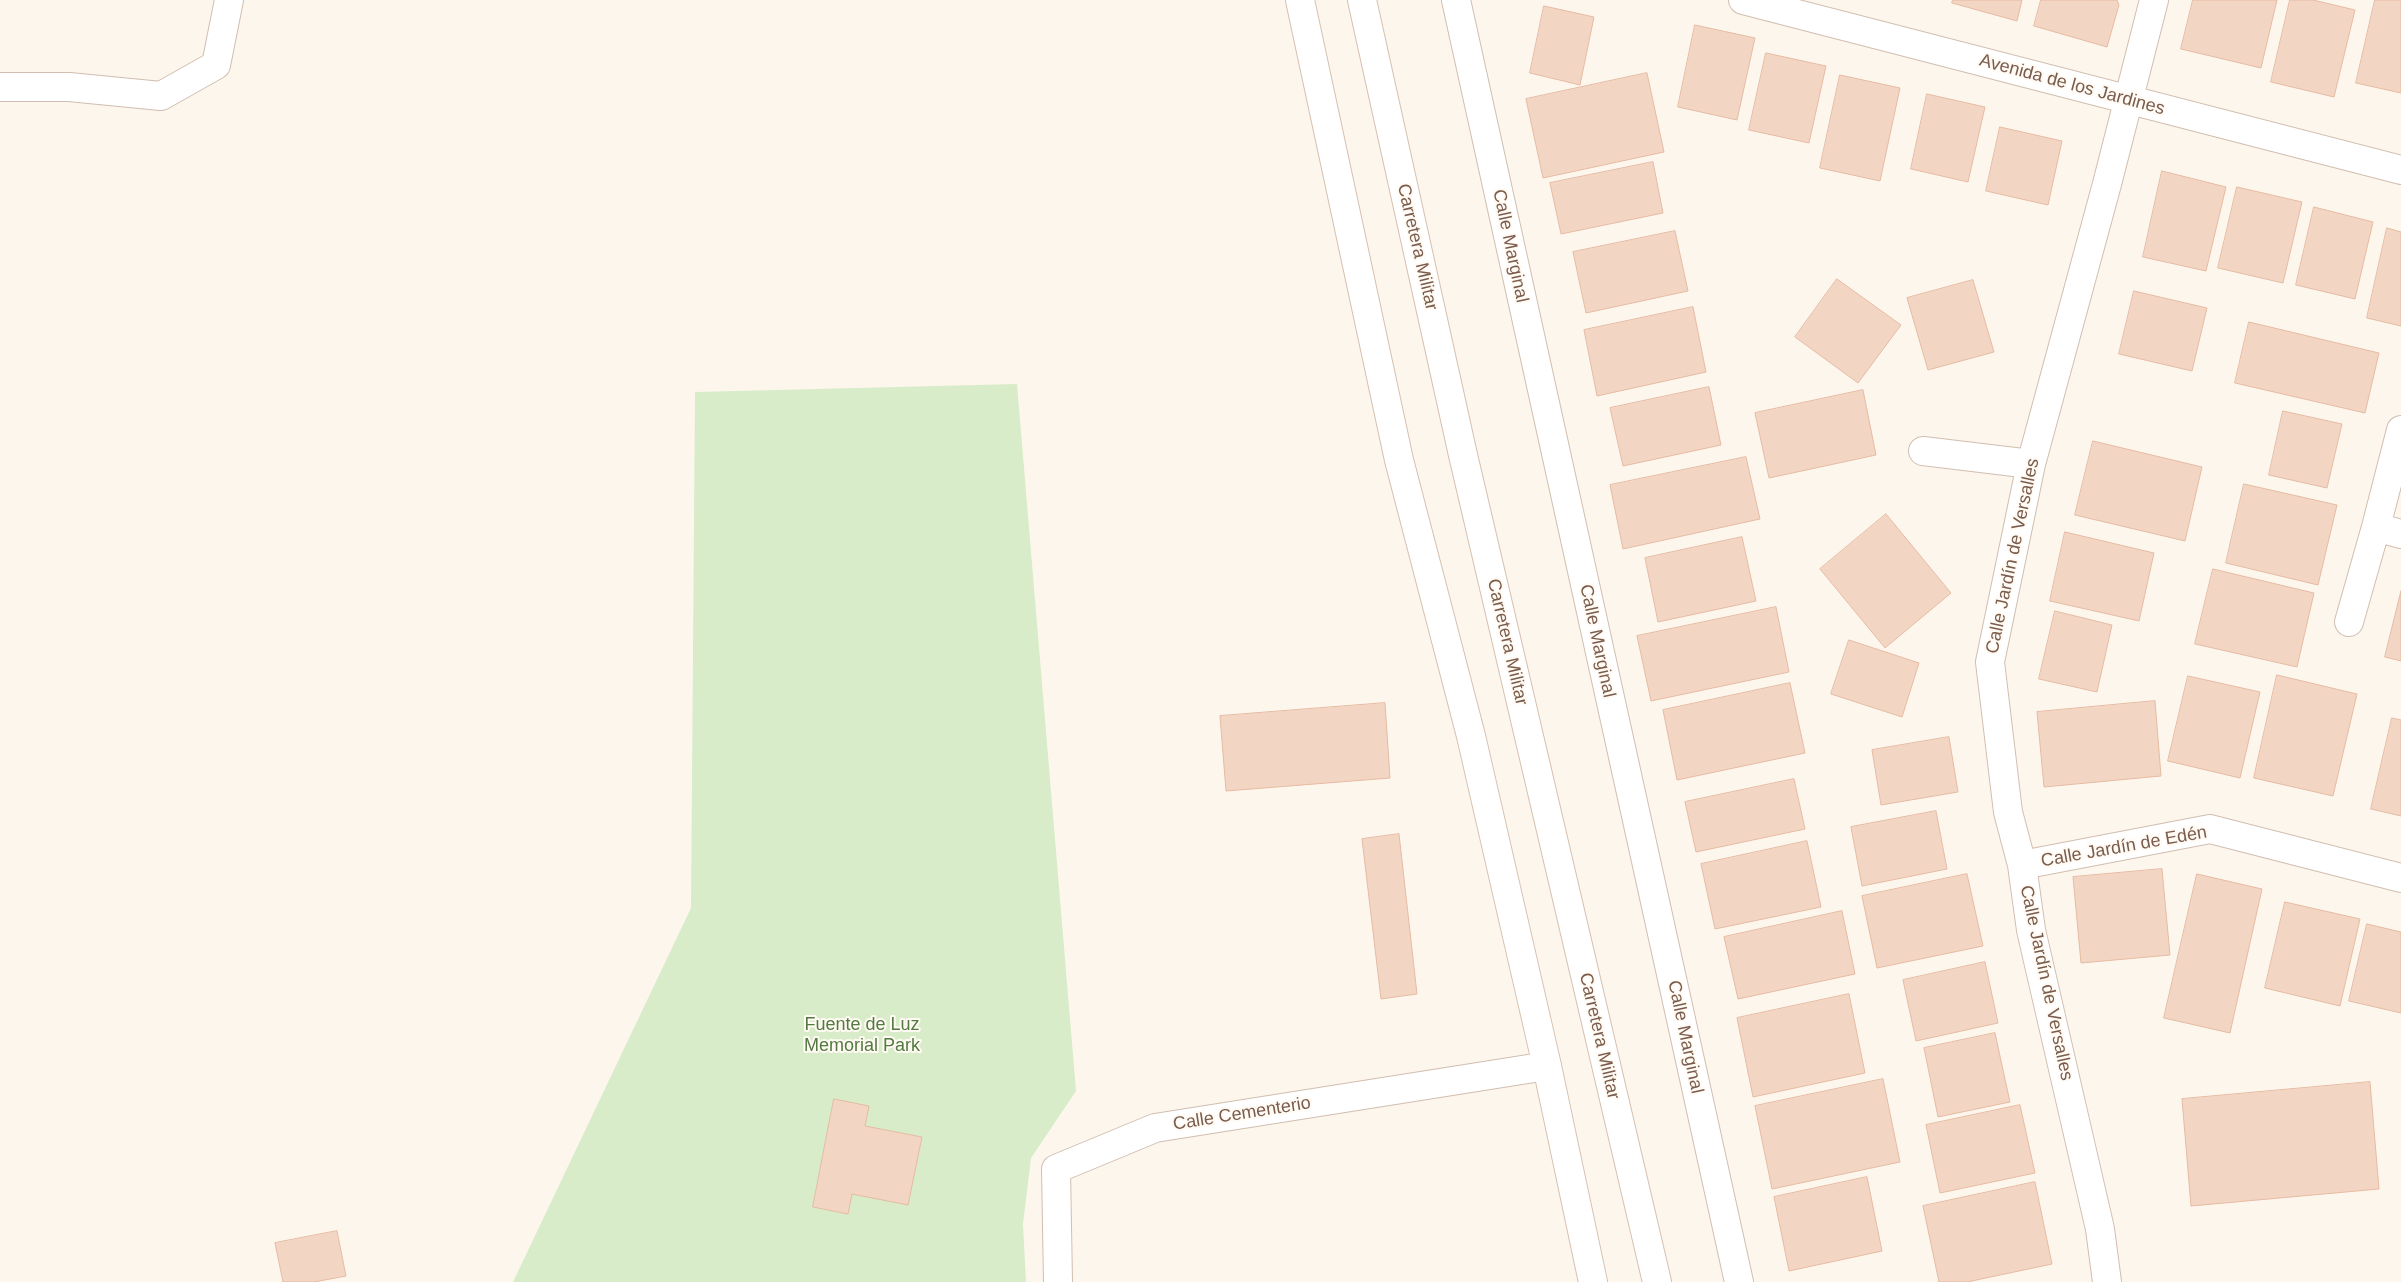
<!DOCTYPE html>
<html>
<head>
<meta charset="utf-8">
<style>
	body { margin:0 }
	canvas { display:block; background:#fdf6ec }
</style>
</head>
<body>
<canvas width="2401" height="1282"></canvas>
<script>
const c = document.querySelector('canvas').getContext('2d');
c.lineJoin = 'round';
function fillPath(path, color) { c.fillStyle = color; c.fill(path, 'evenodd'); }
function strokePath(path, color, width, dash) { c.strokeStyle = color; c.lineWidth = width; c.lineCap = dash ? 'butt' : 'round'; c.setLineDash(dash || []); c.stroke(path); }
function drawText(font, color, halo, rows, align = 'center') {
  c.font = font + ' Helvetica,sans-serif'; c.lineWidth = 4; c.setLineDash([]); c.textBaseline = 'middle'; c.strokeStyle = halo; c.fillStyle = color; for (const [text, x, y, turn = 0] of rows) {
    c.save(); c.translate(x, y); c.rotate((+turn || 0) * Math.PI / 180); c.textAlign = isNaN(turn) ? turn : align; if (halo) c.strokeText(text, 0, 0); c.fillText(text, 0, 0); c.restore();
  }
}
const green = new Path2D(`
	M1017 384 1076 1091 1031 1158 1023 1224 1026 1282H513L691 908 695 392Z`);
const building = new Path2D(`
	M1953 0H2022L2017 21 1952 3Z
	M2041 0H2117L2119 5 2107 47 2034 26Z
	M2193 0H2277L2261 68 2181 49Z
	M2290 0H2313L2355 10 2334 97 2271 82Z
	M2375 0H2401V93L2356 83Z
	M1544 6 1594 17 1580 85 1530 73Z
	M1695 25 1755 38 1737 120 1678 107Z
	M1766 53 1826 66 1809 143 1749 130Z
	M1647 73 1664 152 1543 178 1526 99Z
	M1840 75 1900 88 1880 181 1820 168Z
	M1927 94 1985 107 1968 182 1911 169Z
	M2000 127 2062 141 2048 205 1986 191Z
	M1653 162 1663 213 1561 234 1550 183Z
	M2162 171 2226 187 2206 271 2143 257Z
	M2237 187 2302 202 2283 283 2218 268Z
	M2314 207 2373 222 2355 299 2296 285Z
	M2387 228 2401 232V326L2367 318Z
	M1675 231 1688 291 1586 313 1573 252Z
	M1837 279 1901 325 1858 383 1795 337Z
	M1973 280 1994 352 1928 370 1907 298Z
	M2134 291 2207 308 2192 371 2119 354Z
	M1693 307 1706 372 1597 396 1584 330Z
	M2249 322 2379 353 2365 413 2235 383Z
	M1709 387 1721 445 1623 466 1610 408Z
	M1863 390 1876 455 1769 478 1755 413Z
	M2283 411 2342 424 2327 488 2269 475Z
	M2093 441 2202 467 2185 541 2075 515Z
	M1746 457 1760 519 1623 549 1610 485Z
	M2244 484 2337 505 2318 585 2226 563Z
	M1886 514 1951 593 1885 648 1820 569Z
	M2065 532 2154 553 2139 621 2050 601Z
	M1742 537 1756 601 1658 622 1645 558Z
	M2213 569 2314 593 2297 667 2195 644Z
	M2401 591V661L2385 657Z
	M1776 607 1789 672 1651 701 1637 636Z
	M2055 611 2112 625 2097 692 2039 679Z
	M1849 640 1919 663 1902 717 1831 694Z
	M2277 675 2357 694 2333 796 2254 778Z
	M2188 676 2260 692 2240 778 2168 761Z
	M1790 683 1805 753 1677 780 1663 710Z
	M2155 701 2161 776 2044 787 2037 712Z
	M1385 703 1390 778 1226 791 1220 716Z
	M2392 718 2401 720V816L2371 809Z
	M1949 737 1958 792 1881 805 1872 750Z
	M1794 779 1805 829 1696 852 1685 802Z
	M1936 811 1947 869 1862 886 1851 827Z
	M1399 834 1417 994 1381 999 1362 839Z
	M1807 841 1821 907 1715 929 1701 864Z
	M2162 869 2170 955 2081 963 2073 877Z
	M1967 874 1983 946 1877 968 1862 896Z
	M2197 874 2262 889 2230 1033 2164 1018Z
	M2285 902 2360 919 2340 1006 2265 988Z
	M1842 911 1855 974 1738 999 1724 937Z
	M2367 924 2401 932V1013L2349 1001Z
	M1985 962 1998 1023 1916 1041 1903 980Z
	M1849 994 1865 1073 1753 1097 1737 1018Z
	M1995 1033 2010 1102 1938 1117 1924 1048Z
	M1883 1079 1900 1162 1772 1189 1755 1106Z
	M2370 1082 2379 1189 2191 1206 2182 1099Z
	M834 1099 869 1106 865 1126 922 1137 908 1205 852 1194 848 1214 813 1207Z
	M2020 1105 2035 1173 1940 1193 1926 1125Z
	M1867 1177 1882 1251 1789 1271 1774 1197Z
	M2035 1182 2052 1264 1967 1282H1939L1923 1206Z
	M337 1231 346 1276 314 1282H283L275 1243Z`);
const minor = new Path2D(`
	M1456 0 1739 1282
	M1743 0 2401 170
	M0 87H69L161 96 216 65 229 0
	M1923 451 2031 464
	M2376 527 2401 534
	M2349 622 2376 527 2401 430
	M2022 865 2210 829 2401 878
	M1058 1282 1056 1169 1155 1128 1547 1066
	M2107 1282 2100 1229 2031 930 2022 865 2008 812 1990 662 2031 464 2107 184 2154 0`);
const secondary = new Path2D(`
	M1300 0 1399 460 1471 736 1547 1066 1593 1282
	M1362 0 1463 455 1657 1282`);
const streetNames = [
	["Avenida de los Jardines",2072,85,15],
	["Calle Marginal",1510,246,78],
	["Carretera Militar",1417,247,77],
	["Calle Jardín de Versalles",2013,556,-78],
	["Calle Marginal",1597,641,78],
	["Carretera Militar",1507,642,77],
	["Calle Jardín de Edén",2124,847,-10],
	["Calle Jardín de Versalles",2046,983,78],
	["Carretera Militar",1599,1036,77],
	["Calle Marginal",1685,1037,78],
	["Calle Cementerio",1242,1114,-9]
];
const parkNames = [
	["Fuente de Luz",862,1025],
	["Memorial Park",862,1046]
];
fillPath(green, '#d8ecc9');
fillPath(building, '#f3d5c3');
strokePath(building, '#e6bba3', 1);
strokePath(minor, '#d1beb0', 30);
strokePath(secondary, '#d6c0b0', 30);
strokePath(minor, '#fff', 28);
strokePath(secondary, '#fff', 28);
drawText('18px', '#7a5c4d', '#fffaf3', streetNames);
drawText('18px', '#537a41', '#fffaf3', parkNames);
</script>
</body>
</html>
